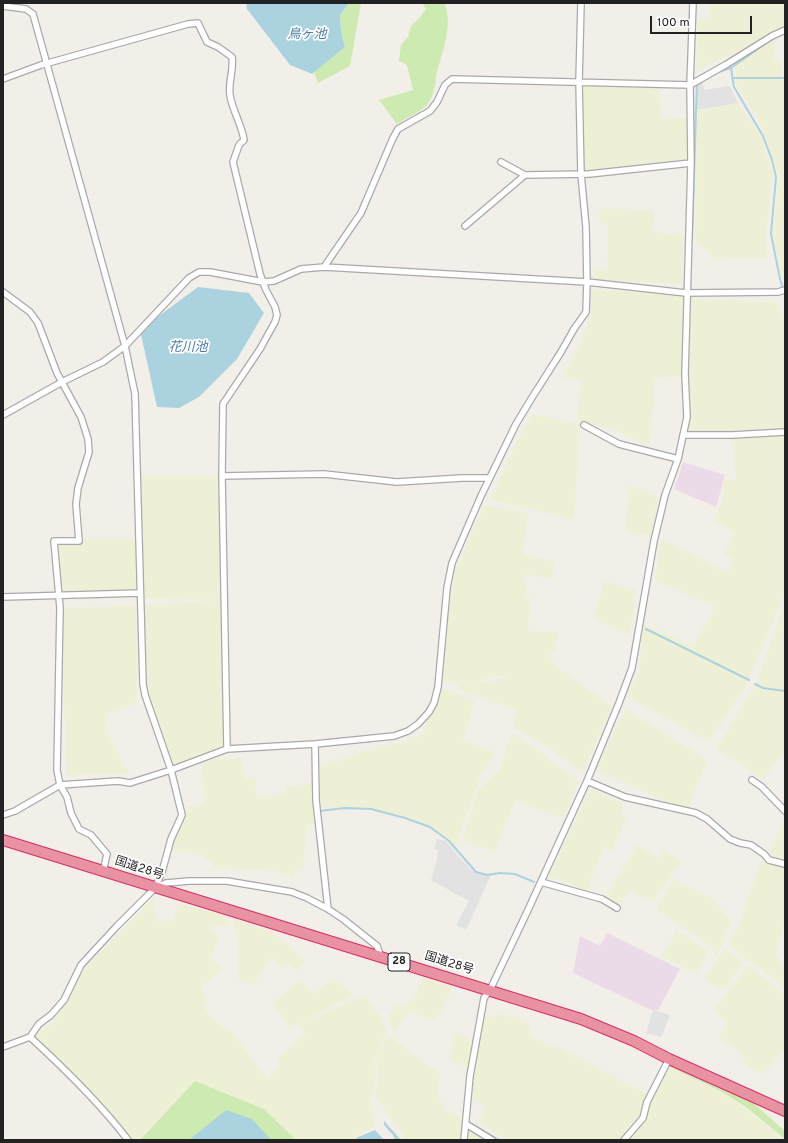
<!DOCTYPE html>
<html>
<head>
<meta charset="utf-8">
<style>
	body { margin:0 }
	#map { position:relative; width:788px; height:1143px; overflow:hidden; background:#f2efe9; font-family:Overpass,sans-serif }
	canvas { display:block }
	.frame { position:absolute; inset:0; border:4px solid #222; pointer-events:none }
	.scale { position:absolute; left:650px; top:16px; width:102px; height:18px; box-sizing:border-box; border:2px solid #222; border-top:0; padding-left:5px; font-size:12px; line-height:14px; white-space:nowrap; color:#222; -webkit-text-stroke:3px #fff; paint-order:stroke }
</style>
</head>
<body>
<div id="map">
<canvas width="788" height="1143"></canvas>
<div class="frame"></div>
<div class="scale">100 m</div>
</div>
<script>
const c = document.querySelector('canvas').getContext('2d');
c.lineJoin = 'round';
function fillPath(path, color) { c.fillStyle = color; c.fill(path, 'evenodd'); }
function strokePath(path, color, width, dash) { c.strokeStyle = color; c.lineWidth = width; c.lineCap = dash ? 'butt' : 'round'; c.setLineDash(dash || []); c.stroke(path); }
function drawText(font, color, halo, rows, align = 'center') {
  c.font = font + ' Overpass,"Noto Sans JP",sans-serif'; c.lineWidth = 3.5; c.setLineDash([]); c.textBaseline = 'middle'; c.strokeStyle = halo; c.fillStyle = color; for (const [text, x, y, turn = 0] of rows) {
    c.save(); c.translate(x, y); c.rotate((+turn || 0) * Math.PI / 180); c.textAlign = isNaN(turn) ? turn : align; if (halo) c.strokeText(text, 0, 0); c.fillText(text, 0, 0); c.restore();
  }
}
const industrial = new Path2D(`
	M683 462 725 475 716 507 674 489Z
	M607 933 680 969 658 1010H651L573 973 580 936 600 946Z`);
const farmland = new Path2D(`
	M710 3H785V28L696 71 698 18H710Z
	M775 38 774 60 782 61V79L785 80V285L777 256 773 233 779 175 760 124 736 85V64Z
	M584 79 659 83 661 119 689 118 687 160 584 172Z
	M738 103 761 137 773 174 766 234 767 258 716 259 696 241 697 111Z
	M599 208 654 210 652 231 684 236 682 284 594 280V269H607L608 223H600Z
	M591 290 684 294 683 376 655 378 650 446 614 430 577 420 581 381 562 378 579 347 591 313Z
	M690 299 777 302 785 321V427L707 433H689Z
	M532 414 580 424 574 519 490 500 516 443Z
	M785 432V593L747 684 709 742 626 696 639 674 643 624 693 646 715 607 655 580 661 539 728 573 734 558 724 555 734 532 714 521 723 497 724 479 736 480 732 435Z
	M138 476H222L227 749 171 770 145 695 140 606 219 600 140 598V593L60 595 59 540 139 539Z
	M629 485 659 497 650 536 626 530Z
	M484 505 528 512 523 555 555 561 552 578 524 575 526 596 530 597 528 631 558 632 555 652 549 655 558 668 612 706 582 773 549 748 514 728 516 709 462 691 458 685 466 683H443L439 679 448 604 456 569ZM512 675 489 682 475 683 491 676Z
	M604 581 636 590 630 635 593 619Z
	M785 602V751L763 779 716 749 756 684Z
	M136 606 137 703 107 714V732L129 774 67 775 60 608Z
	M438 687 475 700 463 740 496 753 481 775 455 847 439 832 421 823 371 809 317 807 315 768 363 751 411 740 423 733Z
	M625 709 707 760 687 811 596 770Z
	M512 732 579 781 564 818 515 801 495 852 462 840 479 789 499 770Z
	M242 758 244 779 255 778 257 798 285 794 287 786 312 784 314 824H307L303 870 296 869 294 878 280 872 213 867V864L198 853 171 851V839L185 820 189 805H205L202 759Z
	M590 789 623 803 621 813 627 817 611 851 603 847 587 892 549 876Z
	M784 820 785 821V858L768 854Z
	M637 845 659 858 664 849 682 862 652 902 631 891 617 906 605 898Z
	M761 860 785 869V921L783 925 776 954 785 969V988L728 945 739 925Z
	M673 879 713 899 731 921 716 960 712 947 656 909Z
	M155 896 153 909 159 921 173 920 178 903 225 915 230 926 208 927 219 937 211 956 222 970 201 987 208 1001 204 1008 211 1017 223 1027 231 1031 255 1063 269 1079 279 1064 277 1059 305 1033 298 1025 364 995 380 1016 387 1030 375 1058 376 1080 370 1101 375 1126 353 1138 354 1140H296L264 1109 195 1081 140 1140H134L36 1037 53 1023 86 967Z
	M233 919 271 931 275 936 286 942 298 955 307 959 297 971 288 964 283 968 271 958 253 985 237 978 238 939Z
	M676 929 707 950 706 961 695 974 661 956 671 941Z
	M724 949 743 962 724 990 705 980Z
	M748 965 785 994V1050L763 1074 754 1070 745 1063 740 1053 734 1047 718 1038 727 1022 715 1012V1008Z
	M423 976 453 986 443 1009 436 1019 429 1021 409 1010 394 1035 388 1016 396 1005 404 1007 415 997Z
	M333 978 354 995 290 1028 272 1004 301 979 313 994Z
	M502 1014 528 1022 532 1038 557 1047 648 1094 640 1115 621 1140H507L479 1123 484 1106 468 1096 480 1019Z
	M387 1034 441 1075 437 1092 446 1111 466 1119V1124L491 1140H405L404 1136 374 1095 379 1079 376 1058Z
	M453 1034 466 1037 475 1050 471 1069 450 1061Z
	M665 1066 724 1094 746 1109 784 1140H623L645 1111Z`);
const grass = new Path2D(`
	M349 3H361L350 66 318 83 314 72 345 47 341 32 340 15Z
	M422 3H444C454 23 442 52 437 72 435 84 435 93 428 104 423 111 404 119 397 124L379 100 413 90 407 65 399 61 401 45 408 37 411 26 420 17 426 9Z
	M671 1062 749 1099 785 1131V1139L747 1108 724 1093 668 1066Z
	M195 1081 264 1109 296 1140H140Z`);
const parking = new Path2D(`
	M702 76 704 90 730 86 738 103 697 110 695 77Z
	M437 839 445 840 461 859 473 871 491 875 466 930 456 925 469 901 431 880 437 860 438 850 434 848Z
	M653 1010 670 1015 661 1037 646 1033Z`);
const water = new Path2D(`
	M246 3H349L340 15 341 32 345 47 312 74 290 65 247 9Z
	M198 287 249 293 264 313 237 359 199 397 179 408 157 407 140 330Z
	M226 1110 252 1119 271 1140H189Z
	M384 1121 401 1140H395L393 1135 384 1125Z
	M375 1130 384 1140H358L356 1138Z`);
const stream = new Path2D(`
	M731 68 734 87 763 136 772 160 776 177 771 234 780 279 785 295
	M718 72 731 68 772 39
	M732 78H785
	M692 239 697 82
	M646 629 749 680
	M755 684 763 688 785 691
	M319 811 345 808 371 809 405 818 430 827 449 841 476 872 487 875 500 873 515 874 534 882
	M472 1124 499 1140`);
const street = new Path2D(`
	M3 6 26 9 33 14 125 346 135 394 143 684 145 695 171 770 182 815 171 839 162 872 155 888
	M3 79 41 65 188 24 198 23 207 42 218 47 232 57C234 70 228 82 230 95 232 110 242 125 244 140L239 145 233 162 260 274 266 290 275 307 277 315 275 322 260 349 223 404 222 476 227 749
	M501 162 525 175 589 174 691 163
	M465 226 525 175
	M324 267 361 213 393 138 398 129 430 111 437 102 445 85 452 79 690 85 727 64 772 36 785 30
	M3 292 30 312 38 323 57 373 81 417 88 439 89 452 78 488 76 504 79 541H54L60 608 57 770 60 785 67 797 71 813 79 829 91 835 107 854 103 872
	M3 415 62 382 103 362 125 346 189 278 199 272H210L263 282 274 281 301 269 324 267 587 282 686 293 778 292 785 290
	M584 425 619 444 678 459
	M683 435H732L785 432
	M222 476 324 474 397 482 462 478H489
	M3 597 140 593
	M315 744 316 800 328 909
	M752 780 762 787 785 811
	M587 781 625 797 696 813 707 819 730 839 740 843 751 845 764 854 769 860 785 864
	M3 815 15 811 60 785 118 781 130 783 171 770 227 749 315 744 394 736 408 731 418 724 429 712 434 703 438 687 447 588 452 563 481 496 516 424 533 396 561 352 574 329 586 312 587 282 586 227 581 174 579 82 581 3
	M541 882 602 899 617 908
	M30 1037C65 1069 99 1102 128 1140
	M3 1047 30 1037 39 1024 51 1015 64 1000 81 965 117 926 155 888 166 883 189 881H227L292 892 307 898 328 909 343 919 377 946 381 957
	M466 1124 492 1140
	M464 1140 470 1076 484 998 490 990 528 910 587 781 619 703 632 668 654 541 665 495 678 459 687 417 685 374 691 163 690 85 693 3
	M624 1140 643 1118 647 1102 669 1059`);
const highway = new Path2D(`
	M3 840 581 1019 634 1041 669 1059 785 1111`);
const shields = [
	[399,962,22]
];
const shieldNames = [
	["28",399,962]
];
const streetNames = [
	["国道28号",139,869,18],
	["国道28号",449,964,17]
];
const waterNames = [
	["鳥ヶ池",307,35],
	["花川池",188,348]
];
fillPath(industrial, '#ebdbe8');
fillPath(farmland, '#eef0d5');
fillPath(grass, '#cdebb0');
fillPath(parking, '#e2e2e2');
fillPath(water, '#aad3df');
strokePath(stream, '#aad3df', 2);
strokePath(street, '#a9a9a9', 8);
strokePath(highway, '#dc2a67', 12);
strokePath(street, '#fff', 5.5);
strokePath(highway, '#e892a2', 10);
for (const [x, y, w] of shields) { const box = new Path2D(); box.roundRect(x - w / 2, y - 9, w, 18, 3); c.fillStyle = '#fff'; c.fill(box); strokePath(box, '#222', 1); }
drawText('bold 11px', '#222', null, shieldNames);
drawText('12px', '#222', '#fff', streetNames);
drawText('italic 13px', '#4a7aab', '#fff', waterNames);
</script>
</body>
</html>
